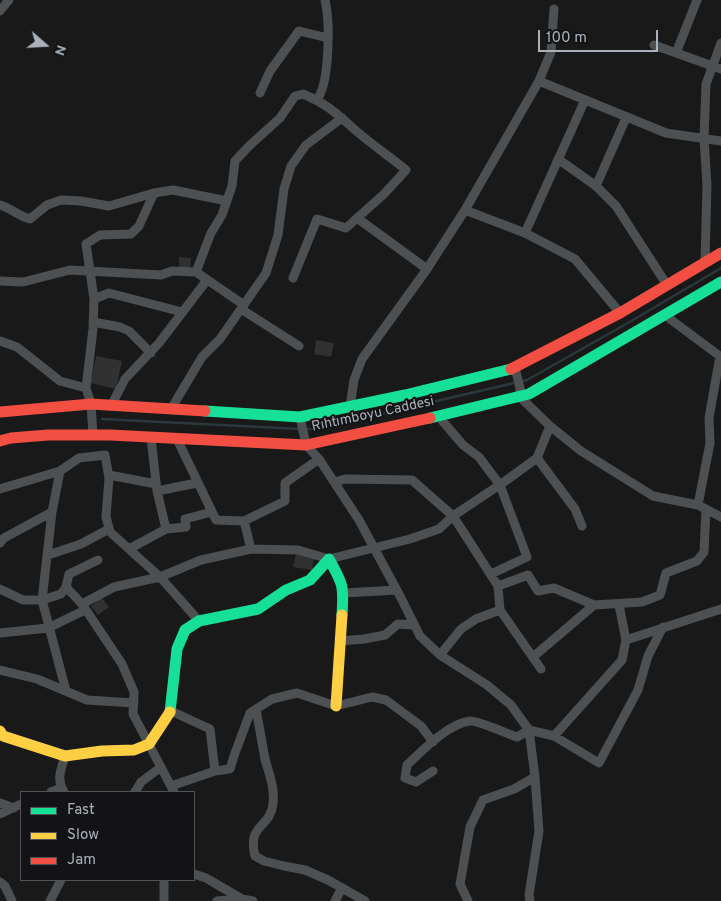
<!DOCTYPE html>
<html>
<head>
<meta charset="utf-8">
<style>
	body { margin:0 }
	#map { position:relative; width:721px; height:901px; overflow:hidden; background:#191919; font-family:Overpass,sans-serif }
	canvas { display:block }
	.legend { position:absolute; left:20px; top:791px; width:175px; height:90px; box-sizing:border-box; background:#131315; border:1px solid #4f5357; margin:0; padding:6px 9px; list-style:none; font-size:15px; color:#a9b2bb }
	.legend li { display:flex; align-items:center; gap:10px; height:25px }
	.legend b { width:25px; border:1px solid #4f5357 }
	.north { position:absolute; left:20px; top:20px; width:50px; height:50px; -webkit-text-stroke:4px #131315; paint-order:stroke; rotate:109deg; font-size:14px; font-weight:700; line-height:20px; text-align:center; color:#a9b2bb }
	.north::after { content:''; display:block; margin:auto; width:18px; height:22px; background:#a9b2bb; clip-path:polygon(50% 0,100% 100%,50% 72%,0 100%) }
	.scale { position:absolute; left:538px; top:30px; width:120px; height:22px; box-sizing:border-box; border:2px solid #a9b2bb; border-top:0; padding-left:6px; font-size:15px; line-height:18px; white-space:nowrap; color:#a9b2bb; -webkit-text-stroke:4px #131315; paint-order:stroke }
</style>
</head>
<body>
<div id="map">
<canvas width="721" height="901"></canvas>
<ul class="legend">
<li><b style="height:6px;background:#16e098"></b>Fast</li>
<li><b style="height:6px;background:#ffcf43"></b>Slow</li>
<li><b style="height:6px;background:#f24e42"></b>Jam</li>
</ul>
<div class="north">N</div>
<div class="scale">100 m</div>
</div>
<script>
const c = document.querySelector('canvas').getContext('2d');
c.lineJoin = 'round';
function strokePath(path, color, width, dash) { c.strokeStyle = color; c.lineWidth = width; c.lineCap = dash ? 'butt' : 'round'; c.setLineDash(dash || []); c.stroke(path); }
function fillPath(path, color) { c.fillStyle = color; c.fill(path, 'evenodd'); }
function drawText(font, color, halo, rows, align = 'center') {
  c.font = font + ' Overpass,sans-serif'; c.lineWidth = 4; c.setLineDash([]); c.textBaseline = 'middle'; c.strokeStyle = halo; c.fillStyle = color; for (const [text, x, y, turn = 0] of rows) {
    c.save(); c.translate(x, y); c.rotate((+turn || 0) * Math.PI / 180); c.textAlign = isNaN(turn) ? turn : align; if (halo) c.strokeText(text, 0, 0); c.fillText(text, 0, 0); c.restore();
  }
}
const stream = new Path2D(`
	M102 419 300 429
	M306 429H316L527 380 633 320 721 268`);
const building = new Path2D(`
	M179 257 191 258 190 274 179 273Z
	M316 340 334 343 331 357 314 354Z
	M96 356 122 361 116 389 91 383Z
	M296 554 314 558 312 570 293 567Z
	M102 598 109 607 98 615 91 606Z`);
const street = new Path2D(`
	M0 11 9 0
	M654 45 721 69
	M676 53 697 0
	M539 81 666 133 721 141
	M260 93 270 71 299 31 328 38
	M317 100C330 82 330 21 325 0
	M558 159 596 186 616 206 667 285
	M596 186 626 118
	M0 205C11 208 18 216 30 219L47 205 61 200 81 201 109 206 154 193 173 190 227 201
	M465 210 525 233 575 259 620 313
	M357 218 427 269
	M525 233 585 100
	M705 262 707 185 704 138 706 84 721 43
	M196 272 211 233 222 215 232 186 235 161 249 146 280 118 295 96 303 94C327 104 336 113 354 129 371 144 389 156 406 170L384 194 346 228 317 219 293 278
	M0 281 23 282 70 270 161 275 172 271 196 272 244 305
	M94 299 109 293 182 312
	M241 309 299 346
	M666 316 721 357
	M93 322 120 327 129 331 151 353
	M0 341 17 347 60 381 86 388
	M515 368 520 388V397L550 426 581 451 653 496 698 505 721 517
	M111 406 125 379 159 343 207 280
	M350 407 354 380 362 359 427 269 465 210 539 81 551 52 554 9
	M171 409 202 357 220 339 266 273 278 235 284 189 291 166 306 145 342 118
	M300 417 306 445 319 459 359 520 401 598 420 636 440 655 487 685 511 705 529 730 535 777 539 831 529 895 530 901
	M439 417 463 445 479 457 500 485 527 557 491 574
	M93 435 91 404 86 388 93 329 94 299 86 244 100 235 131 234 139 226 154 193
	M151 438 157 491 166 529
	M177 439 216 520 244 521 285 501V483L319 459
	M537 458 575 509 582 526
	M109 475 156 484
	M335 482 345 479 412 480 453 516 498 586 500 610 476 619 461 629 440 655
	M0 489 60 471
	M157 491 197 483
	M698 505 710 443 709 418 720 356
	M244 521 251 549
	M0 543 4 538 52 512
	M129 549 166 529 186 527 185 519 212 512
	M48 555 81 544 109 529
	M498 586 528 575 538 591 554 588 594 605 642 602 660 595 666 573 697 561 704 552 706 509
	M66 587 82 604 122 664 134 692 133 714 174 792
	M0 589 23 600H42L61 594 66 587 69 574 98 560
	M344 593 397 590
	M82 604 114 587 160 577 201 560 251 549 298 550 329 559 410 539 439 529 453 516 504 482 537 458 550 426
	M500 610 541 669
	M0 633 48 628 85 610
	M626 640 721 609
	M340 641 364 639 385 635 398 624 414 625
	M533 657 594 605
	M0 670 37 679 87 700 134 703
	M66 691 42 600 52 512 60 471 79 458 105 455 109 478 106 517 110 532 160 577 199 621
	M256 709C259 726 262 742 265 759 269 774 275 788 273 804 270 829 247 823 255 856L264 861 284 866 305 870 328 880 365 901
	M171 711 210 729 215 771
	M554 736 622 660 626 640 619 605
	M433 771 416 782 405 778 407 765C422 751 449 723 470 721 477 720 508 734 517 737L529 730 554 736 599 763 638 690 648 656 663 627
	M171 786 215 771 230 769 235 753 250 713 272 699 297 693 336 706 372 697 386 700 421 726 433 742
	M51 792 61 788
	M64 792C56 779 61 770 65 756
	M135 792 141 782 161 767
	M0 803 14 808
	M0 814 21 804
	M194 874 206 878 242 899 241 901
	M164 880V901
	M0 882 5 886 12 901
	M50 901 61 880
	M217 901 242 899 253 901
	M335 901 342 888
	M468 901 460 884 470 827 483 800 514 789 535 777`);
const fast = new Path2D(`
	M205 411 300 417 405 395 511 369
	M430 418 529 394 721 282
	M170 712 177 649 185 630 199 621 258 609 286 590 310 580 329 559C343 584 344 586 342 615`);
const slow = new Path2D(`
	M336 706 342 615
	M0 731 3 736 65 756 102 751 134 750 149 744 170 712`);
const jam = new Path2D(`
	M511 369 620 313 721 253
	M0 412 91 404 205 411
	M0 441 11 438 48 435H110L306 445 430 418`);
const streetNames = [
	["Rıhtımboyu Caddesi",373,415,-12]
];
strokePath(stream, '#2a383c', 2.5);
fillPath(building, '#313131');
strokePath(street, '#4d5052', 9);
strokePath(fast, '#16e098', 11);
strokePath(slow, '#ffcf43', 11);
strokePath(jam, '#f24e42', 11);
drawText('14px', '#a9b2bb', '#131315', streetNames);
</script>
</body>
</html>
